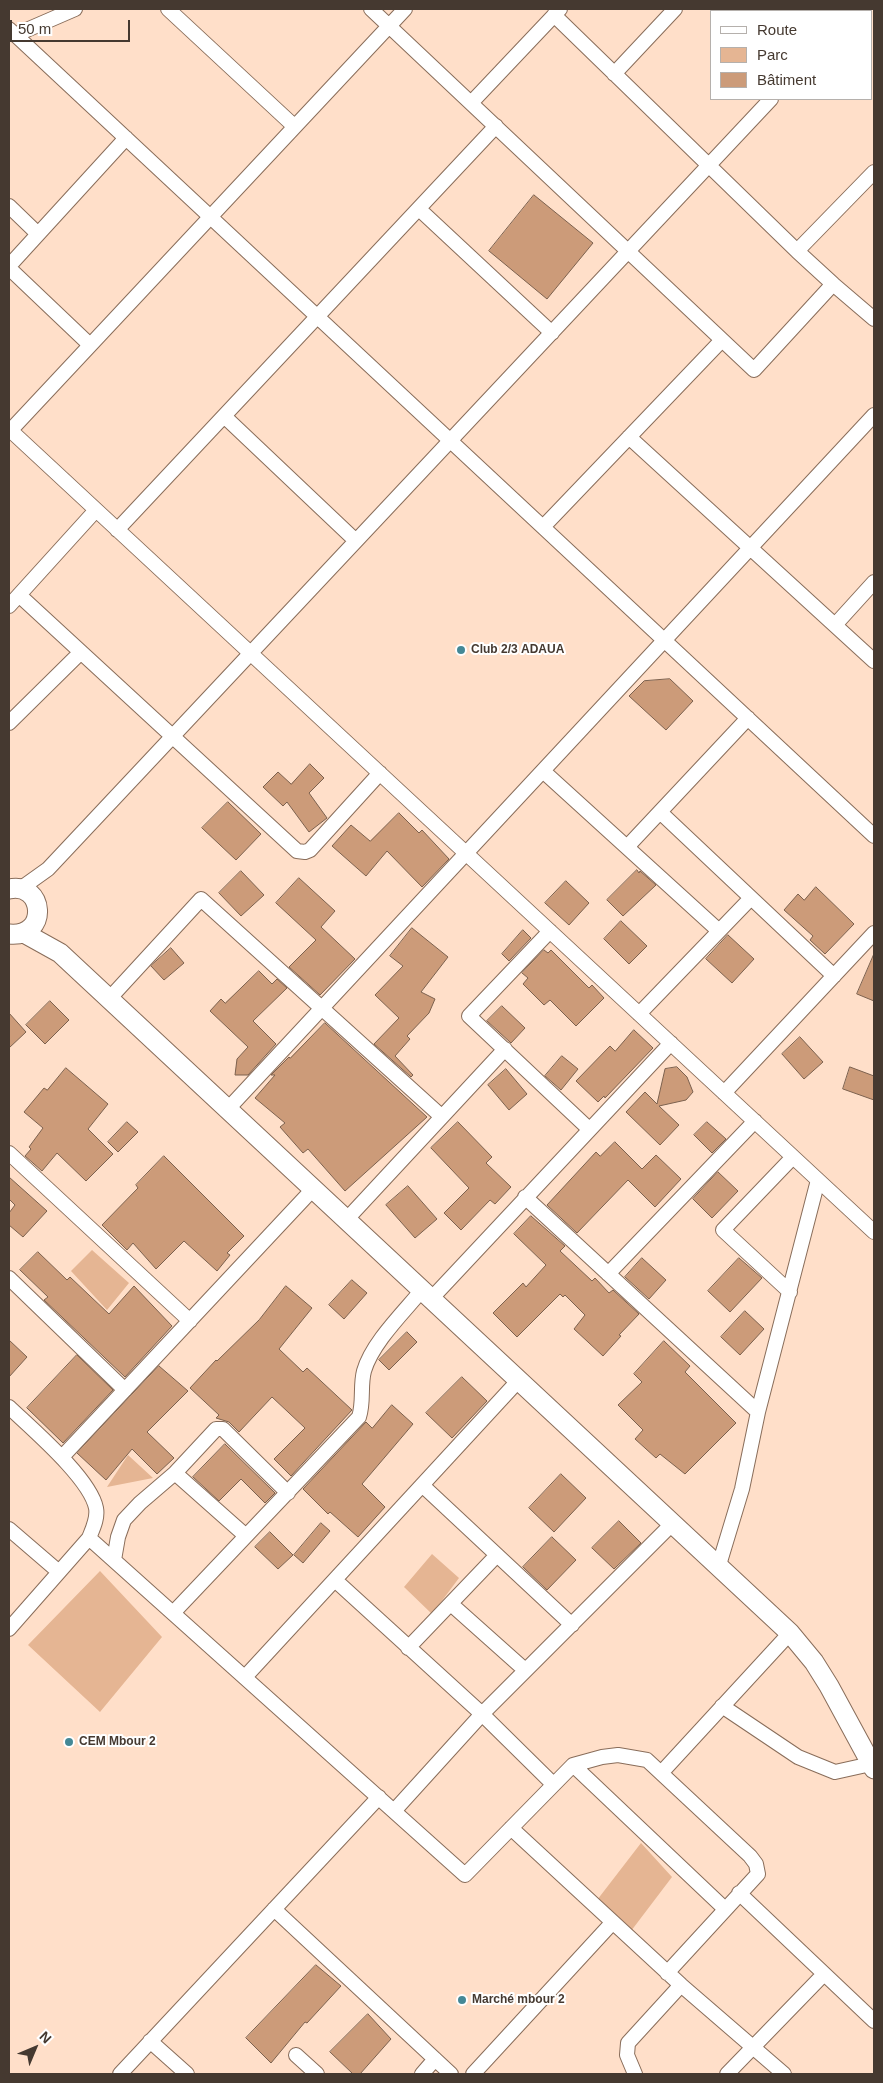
<!DOCTYPE html>
<html>
<head>
<meta charset="utf-8">
<style>
	body { margin:0 }
	#map { position:relative; width:883px; height:2083px; overflow:hidden; background:#ffdfc9; font-family:Arial,sans-serif }
	canvas { display:block }
	.frame { position:absolute; inset:0; border:10px solid #453930; pointer-events:none }
	.legend { position:absolute; left:710px; top:10px; width:162px; height:90px; box-sizing:border-box; background:#fff; border:1px solid #b5b0ac; margin:0; padding:6px 9px; list-style:none; font-size:15px; color:#453930 }
	.legend li { display:flex; align-items:center; gap:10px; height:25px }
	.legend b { width:25px; border:1px solid #b5b0ac }
	.north { position:absolute; left:10px; top:2023px; width:50px; height:50px; -webkit-text-stroke:4px #fff; paint-order:stroke; rotate:45deg; font-size:14px; font-weight:700; line-height:20px; text-align:center; color:#453930 }
	.north::after { content:''; display:block; margin:auto; width:18px; height:22px; background:#453930; clip-path:polygon(50% 0,100% 100%,50% 72%,0 100%) }
	.scale { position:absolute; left:10px; top:20px; width:120px; height:22px; box-sizing:border-box; border:2px solid #453930; border-top:0; padding-left:6px; font-size:15px; line-height:18px; white-space:nowrap; color:#453930; -webkit-text-stroke:4px #fff; paint-order:stroke }
</style>
</head>
<body>
<div id="map">
<canvas width="883" height="2083"></canvas>
<div class="frame"></div>
<ul class="legend">
<li><b style="height:6px;background:#fff"></b>Route</li>
<li><b style="height:14px;background:#e5b593"></b>Parc</li>
<li><b style="height:14px;background:#cc9b79"></b>Bâtiment</li>
</ul>
<div class="north">N</div>
<div class="scale">50 m</div>
</div>
<script>
const c = document.querySelector('canvas').getContext('2d');
c.lineJoin = 'round';
function fillPath(path, color) { c.fillStyle = color; c.fill(path, 'evenodd'); }
function strokePath(path, color, width, dash) { c.strokeStyle = color; c.lineWidth = width; c.lineCap = dash ? 'butt' : 'round'; c.setLineDash(dash || []); c.stroke(path); }
function drawText(font, color, halo, rows, align = 'center') {
  c.font = font + ' Arial,sans-serif'; c.lineWidth = 4; c.setLineDash([]); c.textBaseline = 'middle'; c.strokeStyle = halo; c.fillStyle = color; for (const [text, x, y, turn = 0] of rows) {
    c.save(); c.translate(x, y); c.rotate((+turn || 0) * Math.PI / 180); c.textAlign = isNaN(turn) ? turn : align; if (halo) c.strokeText(text, 0, 0); c.fillText(text, 0, 0); c.restore();
  }
}
const green = new Path2D(`
	M92 1250 129 1283 107 1310 71 1271Z
	M128 1455 153 1478 107 1487Z
	M432 1554 459 1578 432 1614 404 1587Z
	M100 1571 162 1637 100 1712 28 1645Z
	M641 1843 672 1877 628 1935 594 1904Z`);
const building = new Path2D(`
	M534 195 593 243 547 299 489 251Z
	M670 679 693 701 666 730 629 696 644 681Z
	M310 764 324 778 309 793 327 818 309 832 287 802 283 806 263 787 278 772 291 784Z
	M228 802 261 834 236 860 202 828Z
	M399 813 419 833 422 830 449 859 422 887 387 851 366 876 332 846 351 825 370 841Z
	M637 870 639 873 640 871 656 885 623 916 607 900Z
	M241 871 264 895 241 916 219 893Z
	M299 878 335 911 321 927 355 959 320 995 289 967 316 940 276 903Z
	M566 881 589 903 569 925 545 903Z
	M816 887 854 924 825 954 810 940 813 936 784 910 798 894 804 900Z
	M621 921 647 946 629 964 604 939Z
	M412 928 448 957 421 992 435 999 429 1013 407 1036 410 1039 395 1056 413 1075 411 1077 374 1044 399 1018 375 995 403 966 390 956Z
	M523 930 531 938 509 961 502 954Z
	M728 935 754 959 732 983 706 959Z
	M171 948 184 963 164 980 151 966Z
	M544 950 548 953 551 950 589 988 592 985 604 998 576 1026 550 1000 544 1005 523 984 528 978 522 973Z
	M874 954V1001L857 994Z
	M259 971 272 984 277 979 287 988 253 1021 276 1044 248 1075H235L237 1059 248 1047 210 1011 221 999 225 1003Z
	M50 1001 69 1020 45 1044 26 1025Z
	M502 1006 525 1028 511 1043 487 1021Z
	M9 1013 26 1032 9 1048Z
	M325 1023 427 1117 345 1191 308 1149 303 1153 280 1127 285 1123 255 1098 275 1075H271L289 1057 290 1058Z
	M634 1030 653 1048 605 1098 604 1096 598 1102 576 1081 610 1046 615 1051Z
	M800 1037 823 1062 804 1079 782 1054Z
	M562 1056 578 1069 561 1090 545 1076Z
	M677 1067 687 1077 693 1092 686 1100 659 1106 679 1125 660 1145 626 1112 645 1092 657 1104 665 1069Z
	M850 1067 874 1076V1100L843 1089Z
	M66 1068 108 1104 88 1129 113 1154 86 1181 57 1153 42 1171 25 1156 31 1149 29 1147 43 1128 24 1112 44 1088 47 1090Z
	M506 1069 527 1094 509 1110 488 1085Z
	M127 1122 138 1132 118 1152 108 1142Z
	M458 1122 492 1157 486 1163 511 1187 495 1204 490 1200 461 1230 444 1213 469 1188 431 1148Z
	M707 1122 726 1139 712 1153 694 1135Z
	M615 1142 642 1169 656 1155 681 1179 655 1207 628 1180 577 1233 547 1205 596 1152 600 1156Z
	M164 1156 244 1236 227 1253 230 1255 217 1271 184 1241 156 1269 133 1243 127 1250 102 1225 138 1188 136 1185Z
	M718 1172 738 1191 712 1218 693 1199Z
	M9 1177 47 1211 23 1237 9 1225V1213L15 1205 9 1199Z
	M408 1186 437 1219 415 1238 386 1205Z
	M531 1216 565 1246 560 1251 592 1281 595 1278 609 1293 613 1290 639 1314 619 1335 621 1336 603 1356 574 1329 585 1315 565 1295 563 1297 560 1294 517 1337 493 1313 523 1283 526 1287 546 1265 514 1234Z
	M38 1252 67 1280 70 1277 109 1314 134 1286 172 1326 125 1377 44 1300 48 1297 20 1270Z
	M642 1258 666 1280 649 1299 625 1277Z
	M739 1258 762 1278 730 1312 708 1291Z
	M352 1280 367 1293 344 1319 329 1305Z
	M286 1286 312 1308 279 1349 303 1372 307 1368 352 1410 291 1476 274 1459 305 1428 272 1397 239 1432 229 1422 216 1418 219 1415 190 1388 216 1360 217 1361 259 1320Z
	M745 1311 764 1329 740 1355 721 1337Z
	M407 1332 417 1342 389 1370 379 1360Z
	M9 1340 27 1357 9 1377Z
	M664 1341 690 1366 685 1372 736 1423 685 1474 660 1454 656 1458 635 1439 643 1430 618 1405 642 1382 634 1374Z
	M77 1355 113 1390 63 1443 27 1408Z
	M159 1366 188 1391 147 1432 174 1458 157 1474 132 1449 106 1480 77 1453Z
	M462 1377 487 1401 452 1438 426 1413Z
	M392 1405 413 1424 362 1484 385 1507 358 1537 330 1512 328 1514 303 1489 366 1422 372 1428Z
	M225 1444 275 1493 265 1503 241 1479 219 1501 193 1477Z
	M561 1474 586 1498 554 1532 529 1508Z
	M619 1521 641 1543 614 1569 592 1548Z
	M321 1523 330 1531 303 1563 294 1555Z
	M270 1532 293 1555 278 1569 255 1547Z
	M552 1537 576 1560 547 1590 523 1567Z
	M316 1965 341 1986 307 2023 305 2022 271 2063 246 2038Z
	M368 2014 391 2039 360 2074H353L330 2052Z`);
const street = new Path2D(`
	M168 9 294 126
	M371 9 754 370 833 284
	M853 11 856 9
	M554 15 797 251 833 284 874 319
	M9 29 874 836
	M15 35 75 9
	M614 74 675 9
	M471 103 560 9
	M9 206 38 234
	M419 209 552 333
	M797 251 874 172
	M9 266 126 138
	M9 268 90 345
	M224 416 356 541
	M9 429 874 1232
	M9 432 405 9
	M629 437 874 661
	M543 527 722 340
	M117 530 496 126
	M19 595 297 851 305 852 310 850 380 773
	M9 606 96 510
	M835 625 874 582
	M9 723 80 653
	M543 771 719 931
	M660 812 834 976
	M627 847 748 718
	M20 889 48 869 771 99
	M550 931 469 1016 589 1129
	M109 999 201 899 441 1116
	M639 1014 751 898
	M724 1093 874 933
	M227 1110 874 415
	M9 1153 190 1321
	M525 1197 758 1412
	M347 1219 505 1049
	M608 1274 755 1121
	M9 1278 125 1390
	M790 1292 723 1230 793 1157
	M431 1299 671 1043
	M9 1407C32 1429 90 1478 96 1508 98 1518 93 1528 89 1538L9 1629
	M62 1457 314 1188
	M175 1473 246 1536
	M422 1485 572 1625
	M9 1529 59 1572
	M89 1538 465 1875 573 1765 602 1757 618 1755 647 1760 750 1856 756 1864 758 1874 667 1973
	M114 1560 118 1537 124 1520 140 1503 175 1473 216 1429H223L288 1493
	M719 1565 742 1489 758 1412 818 1180
	M335 1580 482 1714 553 1784
	M451 1604 525 1670
	M173 1613 359 1417C364 1402 360 1386 364 1371 372 1343 403 1313 422 1290
	M408 1648 497 1555
	M245 1677 518 1381
	M722 1706 798 1757 835 1772 871 1764 873 1756
	M573 1765 725 1909
	M662 1772 790 1633
	M394 1811 482 1714 672 1524
	M511 1828 681 1985 784 2074
	M739 1893 874 2021
	M274 1909 451 2074
	M150 2041 187 2074
	M296 2055 317 2074
	M120 2074 379 1797
	M422 2074 435 2059
	M473 2074 612 1923
	M635 2074 627 2055 628 2043 681 1985
	M727 2074 824 1974`);
const secondary = new Path2D(`
	M9 889C44 881 50 938 9 934
	M24 933 60 953 790 1633 814 1662 829 1686 874 1769`);
const markers = [
	[461,650,5,"#448896"],
	[69,1742,5,"#448896"],
	[462,2000,5,"#448896"]
];
const poiNames = [
	["Club 2/3 ADAUA",471,650],
	["CEM Mbour 2",79,1742],
	["Marché mbour 2",472,2000]
];
fillPath(green, '#e5b593');
fillPath(building, '#cc9b79');
strokePath(building, '#7c614e', 1);
strokePath(street, '#896d5a', 16);
strokePath(secondary, '#896d5a', 21);
strokePath(street, '#fff', 14);
strokePath(secondary, '#fff', 19);
for (const [x, y, r, color] of markers) { const dot = new Path2D(); dot.arc(x, y, r, 0, 2 * Math.PI); c.fillStyle = color; c.fill(dot); strokePath(dot, '#fff', 2); }
drawText('bold 12px', '#453930', '#fff', poiNames, 'left');
</script>
</body>
</html>
